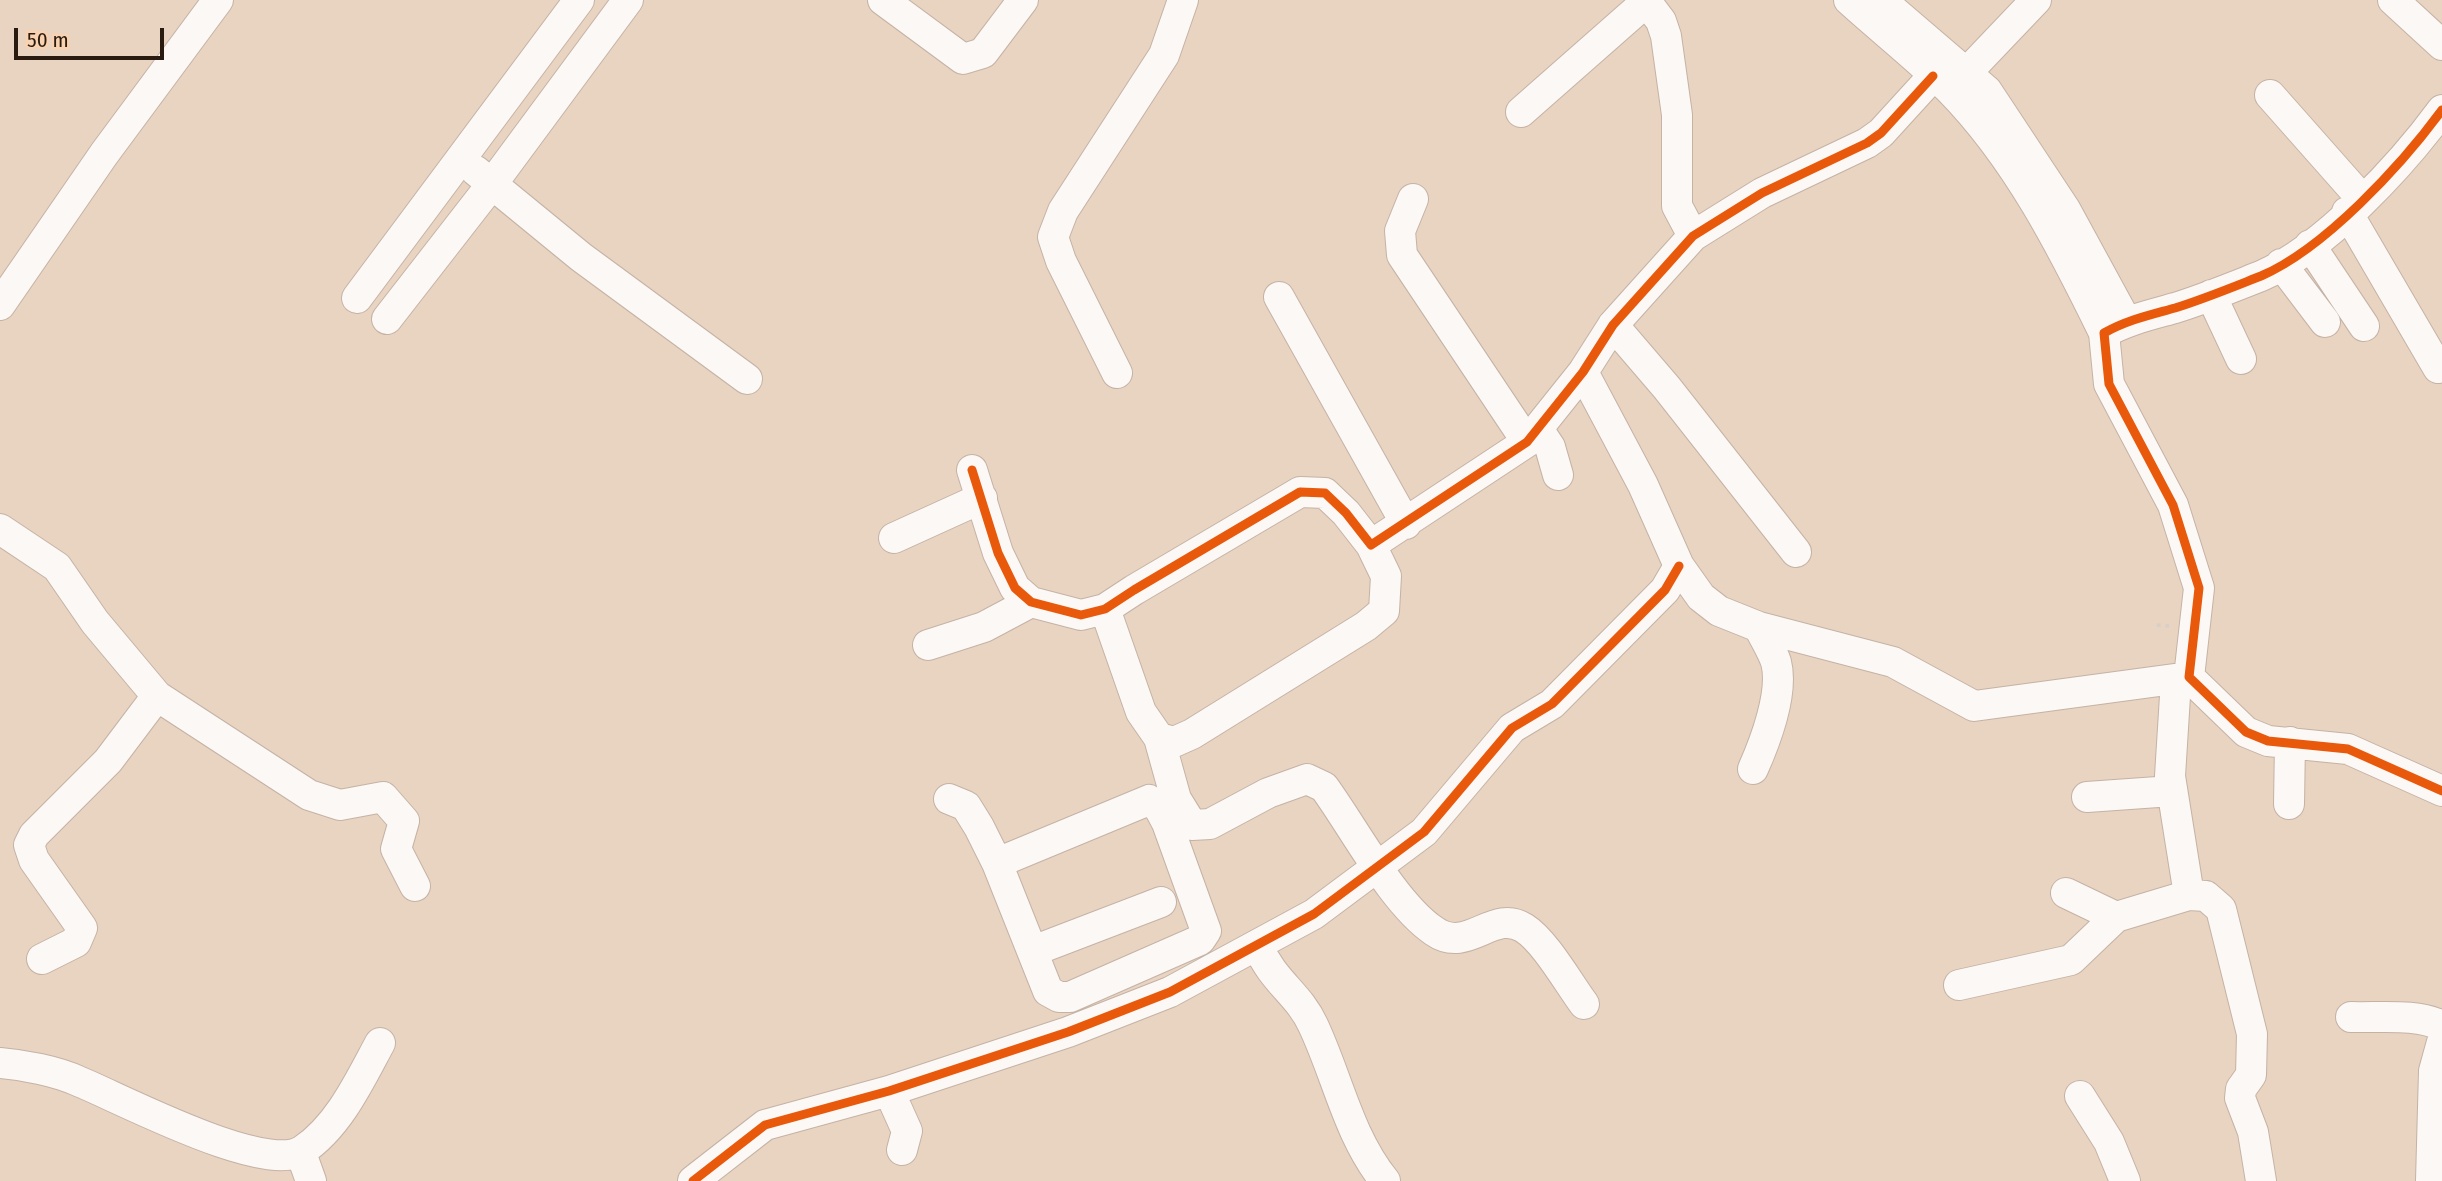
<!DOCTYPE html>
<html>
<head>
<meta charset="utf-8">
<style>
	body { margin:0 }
	#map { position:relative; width:2442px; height:1181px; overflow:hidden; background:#e9d3c1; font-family:"Fira Sans Condensed",sans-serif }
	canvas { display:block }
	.scale { position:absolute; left:14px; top:28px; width:150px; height:32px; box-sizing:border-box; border:4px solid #291b0f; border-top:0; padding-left:9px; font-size:21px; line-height:24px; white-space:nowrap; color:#291b0f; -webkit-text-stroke:5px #f9d2b1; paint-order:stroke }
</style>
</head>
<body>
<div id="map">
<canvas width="2442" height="1181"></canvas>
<div class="scale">50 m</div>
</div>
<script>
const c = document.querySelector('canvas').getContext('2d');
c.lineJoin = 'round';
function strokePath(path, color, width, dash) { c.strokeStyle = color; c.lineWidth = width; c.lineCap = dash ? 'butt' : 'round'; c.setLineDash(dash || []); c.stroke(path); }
const path = new Path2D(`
	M2157 625 2169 626`);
const minor = new Path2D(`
	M883 0 963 59 983 53 1023 0
	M1645 0 1661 21 1666 36 1677 115V206L1693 236
	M1849 0C1882 30 1918 58 1949 89 2017 158 2062 247 2104 333
	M1881 0 1987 91 2065 209 2126 321
	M2393 0 2442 45
	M1954 86 2036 0
	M2270 95 2362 199
	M2442 110C2401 166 2324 249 2261 276 2233 287 2204 299 2175 308 2150 315 2127 320 2104 333L2109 384 2173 505 2199 588 2189 677 2246 732 2268 741 2348 749 2442 791
	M1521 112 1646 2
	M476 171 581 257 747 379
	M1413 199 1400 231 1402 255 1527 442
	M2347 212 2438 368
	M2310 245 2364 326
	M2281 264 2325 322
	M2211 295 2241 359
	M1279 297 1406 524
	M357 298 579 0
	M0 305 104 154 218 0
	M387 319 492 184 628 0
	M1613 325 1667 388 1796 552
	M1583 372 1643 485 1679 566 1701 597 1719 611 1759 627 1893 662 1974 706 2189 677
	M1117 373 1061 261 1053 237 1063 211 1164 55 1183 0
	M1538 429 1550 447 1558 475
	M972 470 998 553 1015 588 1031 602 1081 615 1105 609 1134 590 1300 492 1325 493 1346 513 1371 545 1527 442 1583 372 1613 325 1693 236 1762 193 1867 143 1881 133 1933 76
	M0 529 57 567 95 622 157 696 309 795 340 805 383 797 404 821 396 849 415 886
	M894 538 982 498
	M1105 609 1141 712 1159 738 1174 742 1192 734 1366 626 1384 611 1386 576 1371 545
	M928 645 984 627 1031 602
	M2176 680 2170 776 2189 895
	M1159 738 1176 799 1192 825 1210 824 1268 793 1307 779 1324 787C1354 828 1393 903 1434 931 1468 955 1493 908 1524 928 1545 941 1569 984 1584 1004
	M1753 769C1765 742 1784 692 1776 662 1772 650 1764 638 1759 627
	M2087 797 2172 791
	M949 799 966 806 979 827 997 863 1048 991 1059 997H1070L1200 940 1206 931 1167 823 1159 808 1149 800 997 863
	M2289 804 2290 742
	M2066 893 2116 917
	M1258 946C1273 982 1299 994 1313 1025 1338 1078 1348 1135 1385 1181
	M1033 951 1161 902
	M42 959 76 942 82 928 34 860 29 845 34 835 108 761 157 696
	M1959 985 2071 960 2116 917 2189 895 2206 896 2221 909 2252 1034 2251 1075 2241 1089 2240 1098 2253 1132 2261 1181
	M2351 1017C2379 1018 2418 1013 2442 1026
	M0 1063C24 1065 56 1071 78 1081 118 1097 266 1176 303 1150 339 1126 360 1080 380 1043
	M889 1091 907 1131 902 1150
	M2080 1096 2109 1142 2125 1181
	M301 1153 311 1181
	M693 1181 765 1125 889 1091 1068 1032 1170 992 1314 914 1424 832 1512 728 1552 704 1665 590 1679 566
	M2431 1181 2434 1071 2442 1042`);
const cycleway = new Path2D(`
	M2442 110C2401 166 2324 249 2261 276 2233 287 2204 299 2175 308 2150 315 2127 320 2104 333L2109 384 2173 505 2199 588 2189 677 2246 732 2268 741 2348 749 2442 791
	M972 470 998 553 1015 588 1031 602 1081 615 1105 609 1134 590 1300 492 1325 493 1346 513 1371 545 1527 442 1583 372 1613 325 1693 236 1762 193 1867 143 1881 133 1933 76
	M693 1181 765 1125 889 1091 1068 1032 1170 992 1314 914 1424 832 1512 728 1552 704 1665 590 1679 566`);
strokePath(minor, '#c4b3a5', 32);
strokePath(path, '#d6d0ca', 3.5, [3.5, 5]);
strokePath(minor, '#fcf8f6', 30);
strokePath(cycleway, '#e8590c', 9);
</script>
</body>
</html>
